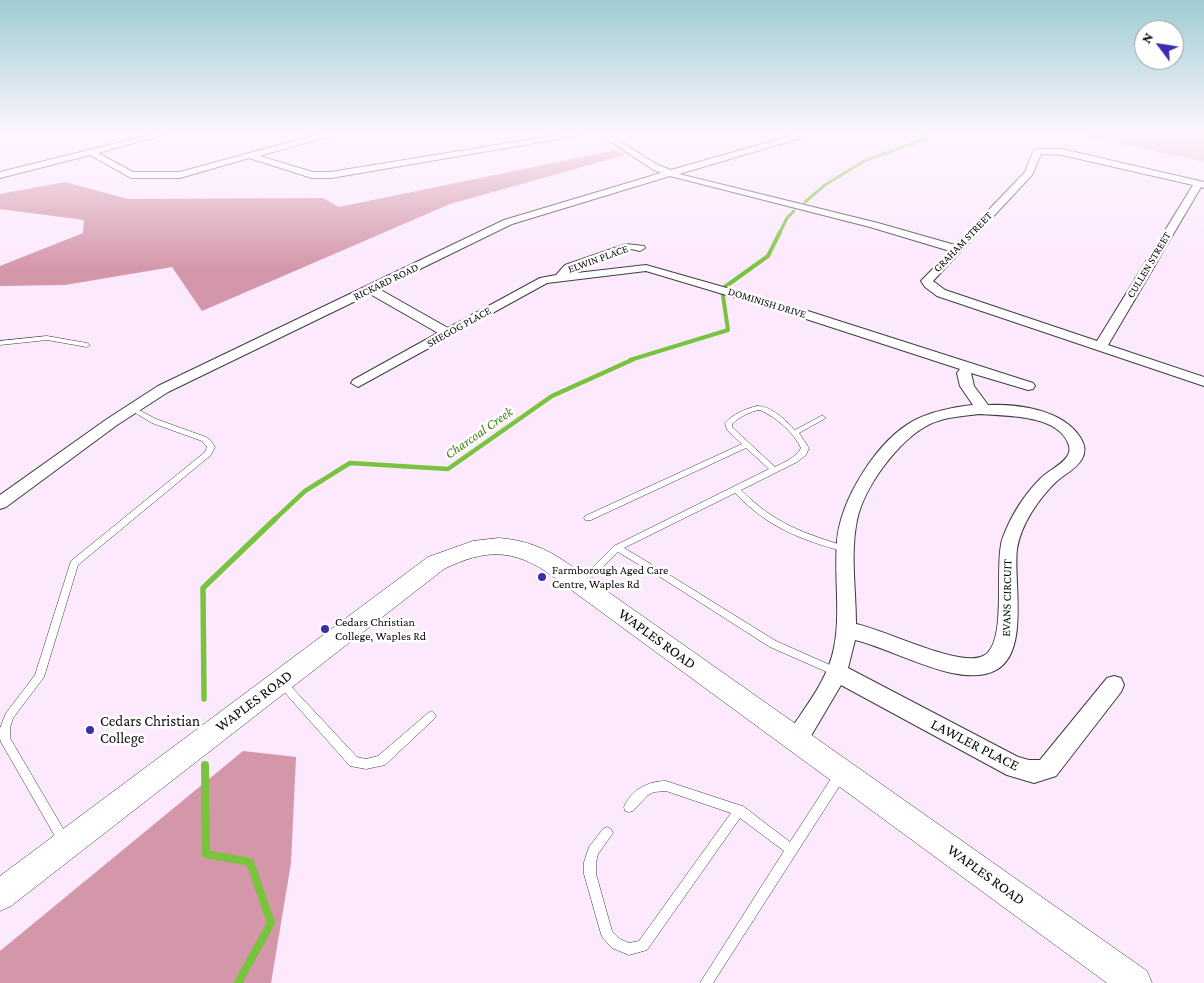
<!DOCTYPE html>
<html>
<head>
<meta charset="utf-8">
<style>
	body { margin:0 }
	#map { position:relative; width:1204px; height:983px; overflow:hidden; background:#fde9fe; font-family:"Crimson Pro",serif }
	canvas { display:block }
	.north { position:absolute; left:1134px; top:20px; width:50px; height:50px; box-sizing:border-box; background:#fff; border:1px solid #9d9d9d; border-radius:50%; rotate:301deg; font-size:14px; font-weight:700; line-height:20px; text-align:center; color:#0a0a0a }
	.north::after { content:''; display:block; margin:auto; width:18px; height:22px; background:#3b2daf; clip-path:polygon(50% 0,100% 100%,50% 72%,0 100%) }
</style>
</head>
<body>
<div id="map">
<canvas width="1204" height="983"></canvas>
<div class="north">N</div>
</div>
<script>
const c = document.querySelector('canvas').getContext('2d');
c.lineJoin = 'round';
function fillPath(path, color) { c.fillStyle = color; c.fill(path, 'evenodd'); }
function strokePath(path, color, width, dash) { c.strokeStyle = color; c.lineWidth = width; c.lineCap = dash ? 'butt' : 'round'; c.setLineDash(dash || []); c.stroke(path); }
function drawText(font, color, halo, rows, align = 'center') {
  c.font = font + ' "Crimson Pro",serif'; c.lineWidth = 5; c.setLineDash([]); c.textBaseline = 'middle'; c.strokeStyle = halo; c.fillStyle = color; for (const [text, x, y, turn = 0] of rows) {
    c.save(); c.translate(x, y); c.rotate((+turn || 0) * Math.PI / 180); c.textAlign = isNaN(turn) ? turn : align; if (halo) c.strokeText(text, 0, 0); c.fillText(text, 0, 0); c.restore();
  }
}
const green = new Path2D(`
	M1075 134H1204V162Z`);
const forest = new Path2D(`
	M616 150 625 155 450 204 202 311 172 267 65 285 0 286V266L83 233 84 220 0 209V194L65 182 128 199 323 198 339 207Z
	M243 751 296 757 291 863 271 983H0V951Z`);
const streamFar4 = new Path2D(`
	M805 202 825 185 864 161 925 139 927 134
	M779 234 787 218 794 211`);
const streamFar3 = new Path2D(`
	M630 360 728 330 722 289 768 256 780 232`);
const streamFar2 = new Path2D(`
	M274 520 305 491 350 463 448 469 552 396 634 359`);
const streamFar1 = new Path2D(`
	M204 699 203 588 275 519`);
const stream = new Path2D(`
	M205 765 206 854 250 862 271 923 238 983`);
const service = new Path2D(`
	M47 336 87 343 90 345 87 347 47 340 0 345V341Z
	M131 406 156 419 206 437 211 441 215 447 211 455 78 565 44 677 13 718 10 728V738L68 837 70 841 68 845 64 847 60 845 1 742 0 739V728L6 713 35 675 71 561 205 452 207 447 202 441 152 423 129 409 128 408Z
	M757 406C772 406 785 420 795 430L821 416H823L826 418 799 433 809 448 806 455 797 462 741 490C775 524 803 533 848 547L849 549 848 551 845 552C799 539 769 528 735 493L624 548 671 576 776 641 839 669 841 672 839 675 836 676 770 647 665 580 618 552 583 586 580 587 577 586 576 584 614 546 769 469 746 448 591 520H585L584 518 585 516 742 444 727 430 725 423C733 414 745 409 757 406ZM760 410C776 417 794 433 801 448 796 458 784 462 775 467L732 427V424C740 417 750 411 760 410Z
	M282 679 285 680 357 757 366 759 378 756 428 713 431 711 434 713 436 716 434 719 385 765 366 769 350 766 279 686 277 683 279 680Z
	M840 770 844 771 845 775 844 779 713 983H700L784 851 740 818 647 950 629 955 612 948 603 938 601 934 584 874V862L589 847 603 829 607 827 611 829 613 833 598 854 596 862V874L612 931 620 939 629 943 639 941 731 813 666 791 654 792 648 795 633 811 629 812 625 811 624 807C631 790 648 781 666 781L739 805 743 806 790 842 836 771Z`);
const minor = new Path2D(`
	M153 134H166L98 153 133 172H180L319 134H331L330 136 259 156 313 172H331L564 134H580L576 136 331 178H312L249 158 180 178H131L90 155 0 178V172Z
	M599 134H608L658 165 671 170 797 134H809L808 136 679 174 878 223 955 245 1025 172 1032 154 1036 149H1062L1204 182V188L1201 187 1108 345 1204 377V386L937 296 925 287 921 281 950 251 870 227 670 176 512 224 379 289 448 328 540 278 556 275 565 265 626 244 644 246 645 248 640 251 631 249 573 269 568 274 646 265 811 312 1033 383 1035 386 1033 389 1028 390 971 373 974 386 988 405C1018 404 1062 409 1080 437 1085 445 1086 451 1082 459 1076 469 1065 474 1057 481 1039 498 1021 524 1017 549 1013 581 1030 652 996 670 960 690 892 648 855 640L848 668 1018 757 1029 760H1040L1107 678 1114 676 1121 678 1124 685 1121 692 1056 776 1034 783 1007 775 841 685 805 746 797 750 789 746 786 739 789 732C806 706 828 679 834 648 841 613 834 577 837 542 840 500 877 440 915 420 933 411 954 407 973 405L960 386 957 373 960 369 803 318 646 271 547 283 358 387 351 383 353 380 438 333 370 294 168 392 117 425 6 507 0 509V495L107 419 158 386 504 220 661 173 652 169ZM1041 154 1062 155 1193 185 1097 341 945 290 933 281 1032 175ZM979 414C1003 416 1057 414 1068 443 1070 447 1070 451 1068 455 1064 464 1047 471 1040 479 1024 495 1011 516 1003 537 993 563 1009 644 983 656 960 668 883 629 856 624 856 589 850 554 857 520 864 487 899 439 930 424 945 417 963 416 979 414Z`);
const tertiary = new Path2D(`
	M499 538C525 540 546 548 567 563L1147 971 1152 983H1107L551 575C513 548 485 549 444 569L11 906 0 911V876L428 557 473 541Z`);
const markers = [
	[542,577,5,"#3b2daf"],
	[325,629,5,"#3b2daf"],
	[90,730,5,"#3b2daf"]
];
const farStreetnames = [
	["GRAHAM STREET",963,242,-46],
	["ELWIN PLACE",598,259,-20],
	["CULLEN STREET",1149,265,-59],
	["RICKARD ROAD",386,282,-26],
	["DOMINISH DRIVE",767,303,17],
	["SHEGOG PLACE",459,327,-29]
];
const poiNames = [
	["Farmborough Aged Care",552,570],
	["Centre, Waples Rd",552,584],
	["Cedars Christian",335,622],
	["College, Waples Rd",335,636]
];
const streetNames = [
	["EVANS CIRCUIT",1007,598,-89]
];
const waterNames = [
	["Charcoal Creek",479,433,-35]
];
const nearStreetnames = [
	["WAPLES ROAD",657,639,36],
	["WAPLES ROAD",254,701,-37],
	["LAWLER PLACE",975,745,27],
	["WAPLES ROAD",986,875,36]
];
const nearPoinames = [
	["Cedars Christian",100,721],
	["College",100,738]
];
fillPath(green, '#e5b6c7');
fillPath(forest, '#d496a9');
strokePath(streamFar4, '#79c33e', 3);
strokePath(streamFar3, '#79c33e', 4);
strokePath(streamFar2, '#79c33e', 4.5);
strokePath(streamFar1, '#79c33e', 5.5);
strokePath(stream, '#79c33e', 8);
strokePath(service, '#3d3d3d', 1);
strokePath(minor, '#3d3d3d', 2);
strokePath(tertiary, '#3d3d3d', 1);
fillPath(service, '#fff');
fillPath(minor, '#fff');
fillPath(tertiary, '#fff');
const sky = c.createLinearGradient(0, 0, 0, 271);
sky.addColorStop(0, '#9eccd2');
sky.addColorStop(0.49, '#fef5ff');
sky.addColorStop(1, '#fef5ff00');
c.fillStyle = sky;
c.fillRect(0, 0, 1204, 271);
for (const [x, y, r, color] of markers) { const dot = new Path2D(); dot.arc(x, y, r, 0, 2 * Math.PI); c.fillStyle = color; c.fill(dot); strokePath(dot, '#fff', 2); }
drawText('11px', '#0a0a0a', '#fff', farStreetnames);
drawText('12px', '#0a0a0a', '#fff', poiNames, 'left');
drawText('12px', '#0a0a0a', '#fff', streetNames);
drawText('italic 14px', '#47851d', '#fff', waterNames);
drawText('15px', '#0a0a0a', '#fff', nearStreetnames);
drawText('15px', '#0a0a0a', '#fff', nearPoinames, 'left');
</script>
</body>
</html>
